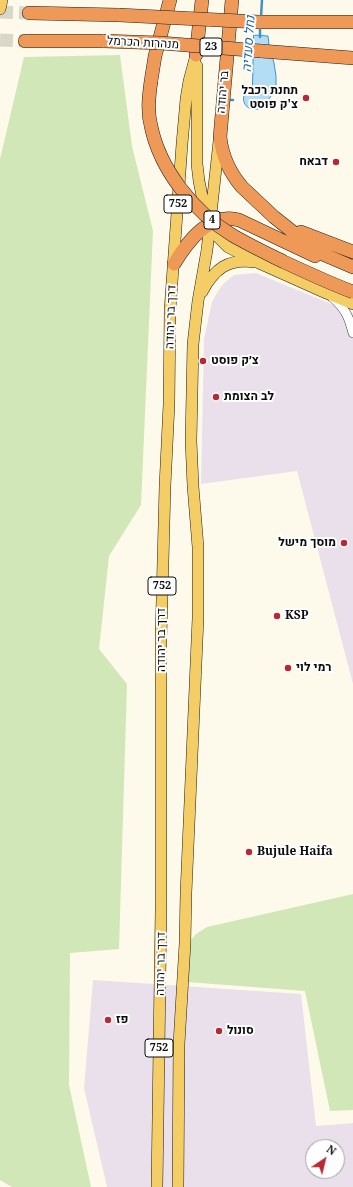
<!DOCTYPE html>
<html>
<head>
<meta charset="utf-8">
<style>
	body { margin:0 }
	#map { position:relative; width:353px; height:1187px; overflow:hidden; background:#fefaeb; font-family:"Noto Serif",serif }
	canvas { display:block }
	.north { position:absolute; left:305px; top:1139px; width:40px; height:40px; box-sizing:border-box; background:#fff; border:1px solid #9e9e9e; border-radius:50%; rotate:35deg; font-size:11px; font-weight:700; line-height:16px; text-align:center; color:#0c0c0c }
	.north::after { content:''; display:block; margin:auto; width:14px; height:18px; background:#b72934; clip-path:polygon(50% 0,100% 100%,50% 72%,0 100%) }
</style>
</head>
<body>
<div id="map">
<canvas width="353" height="1187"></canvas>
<div class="north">N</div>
</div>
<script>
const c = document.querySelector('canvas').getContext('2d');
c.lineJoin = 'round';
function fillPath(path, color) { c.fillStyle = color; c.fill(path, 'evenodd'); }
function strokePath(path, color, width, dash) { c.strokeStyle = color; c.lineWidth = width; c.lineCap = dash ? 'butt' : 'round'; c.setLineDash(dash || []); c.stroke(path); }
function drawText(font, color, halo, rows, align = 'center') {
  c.font = font + ' "Noto Serif",Heebo,serif'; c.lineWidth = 4; c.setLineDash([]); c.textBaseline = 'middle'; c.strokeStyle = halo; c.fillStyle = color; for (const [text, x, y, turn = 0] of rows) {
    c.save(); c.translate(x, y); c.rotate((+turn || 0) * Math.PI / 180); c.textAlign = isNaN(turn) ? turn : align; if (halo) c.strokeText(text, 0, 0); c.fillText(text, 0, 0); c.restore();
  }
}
const industrial = new Path2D(`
	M256 273 353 313V684L297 471 201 484 204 339 212 302 218 291 224 283 234 275Z
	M93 980 301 994 316 1126 353 1123V1187H107L84 1088ZM313 1147H337V1171H313Z`);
const green = new Path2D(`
	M120 55 132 146 153 231 141 505 109 556 99 649 127 684 119 949 70 953 69 1085 91 1187H12L0 1180V159L24 57Z
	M353 894V1110L330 1111 305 991 187 982 190 941 196 934 207 927Z`);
const water = new Path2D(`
	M254 35 268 36 269 45 274 63 276 76V89L263 107C253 113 241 107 244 95L252 92Z`);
const stream = new Path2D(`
	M261 17 262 0
	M260 37V26
	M230 100H233`);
const highwayTunnel = new Path2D(`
	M0 12 29 13
	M0 40 25 41`);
const minor = new Path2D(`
	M332 297C345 308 349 317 353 333`);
const major = new Path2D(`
	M0 9 2 0
	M197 66V164L199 181 205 211 209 225 214 233 228 247 259 263 326 293 353 304
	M202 292C214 269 228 258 255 262
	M157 1187 161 909V637L165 486 169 404 170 310 182 144 186 99 189 81 196 55
	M178 1187 179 1044 185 943 186 893 198 618V547L193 486 191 441 193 344 198 301 207 250 219 141`);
const highway = new Path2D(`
	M232 0 220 137C222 155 230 173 242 187L274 217 308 244 325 255 353 267
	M29 13 119 15
	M259 22H353
	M25 41H104
	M261 51 353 58
	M196 55 202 0
	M151 81 155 56 170 0
	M301 232 353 252
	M174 264C187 242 210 212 239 220L315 256`);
const highwayBridge = new Path2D(`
	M119 15 259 22
	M104 41 161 43 261 51
	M151 81C149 96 147 111 151 126 160 170 194 212 232 235 249 245 266 253 284 262 306 272 329 283 353 292`);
const markers = [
	[306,98,4,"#b72934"],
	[336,162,4,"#b72934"],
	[203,361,4,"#b72934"],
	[216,397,4,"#b72934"],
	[344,543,4,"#b72934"],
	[277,616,4,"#b72934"],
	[288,668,4,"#b72934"],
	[249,852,4,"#b72934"],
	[108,1020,4,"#b72934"],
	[219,1031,4,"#b72934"]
];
const shields = [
	[211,47,22],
	[178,204,28],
	[212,220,16],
	[162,586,28],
	[159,1048,28]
];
const shieldNames = [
	["23",211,47],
	["752",178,204],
	["4",212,220],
	["752",162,586],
	["752",159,1048]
];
const streetNames = [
	["מנהרות הכרמל",143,43,3],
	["בר יהודה",223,92,-85],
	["דרך בר יהודה",171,317,-88],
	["דרך בר יהודה",162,640,-90],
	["דרך בר יהודה",161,964,-89]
];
const poiNames = [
	["תחנת רכבל",298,91,"right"],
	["צ'ק פוסט",298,105,"right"],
	["דבאח",328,162,"right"],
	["צ׳ק פוסט",211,361],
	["לב הצומת",224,397],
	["מוסך מישל",336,543,"right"],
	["KSP",285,616],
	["רמי לוי",296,668],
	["Bujule Haifa",257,852],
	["פז",116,1020],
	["סונול",227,1031]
];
const waterNames = [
	["נחל סעדיה",249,44,-86]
];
fillPath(industrial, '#e9e0eb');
fillPath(green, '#d1e7b7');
fillPath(water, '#b2ddf4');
strokePath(water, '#3b94c8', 1);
strokePath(stream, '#3b94c8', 2.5);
strokePath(highwayTunnel, '#dad6ca', 13, [13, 6]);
strokePath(minor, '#3f3f3f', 10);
strokePath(major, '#1d1d1d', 12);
strokePath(highway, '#1d1d1d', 14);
strokePath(minor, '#fff', 9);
strokePath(major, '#f4cd66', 11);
strokePath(highway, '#ef9958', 13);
strokePath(highwayBridge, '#1d1d1d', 14, []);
strokePath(highwayBridge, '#ef9958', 13);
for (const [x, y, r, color] of markers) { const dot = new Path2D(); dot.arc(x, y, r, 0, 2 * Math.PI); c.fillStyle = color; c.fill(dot); strokePath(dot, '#fff', 1.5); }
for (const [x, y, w] of shields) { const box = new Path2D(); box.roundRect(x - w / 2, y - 9, w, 18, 3); c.fillStyle = '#fff'; c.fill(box); strokePath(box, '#0c0c0c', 1); }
drawText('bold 11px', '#0c0c0c', null, shieldNames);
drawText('12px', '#0c0c0c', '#fff', streetNames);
drawText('bold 12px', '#0c0c0c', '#fff', poiNames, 'left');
drawText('italic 13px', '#1a6599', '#fff', waterNames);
</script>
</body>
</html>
